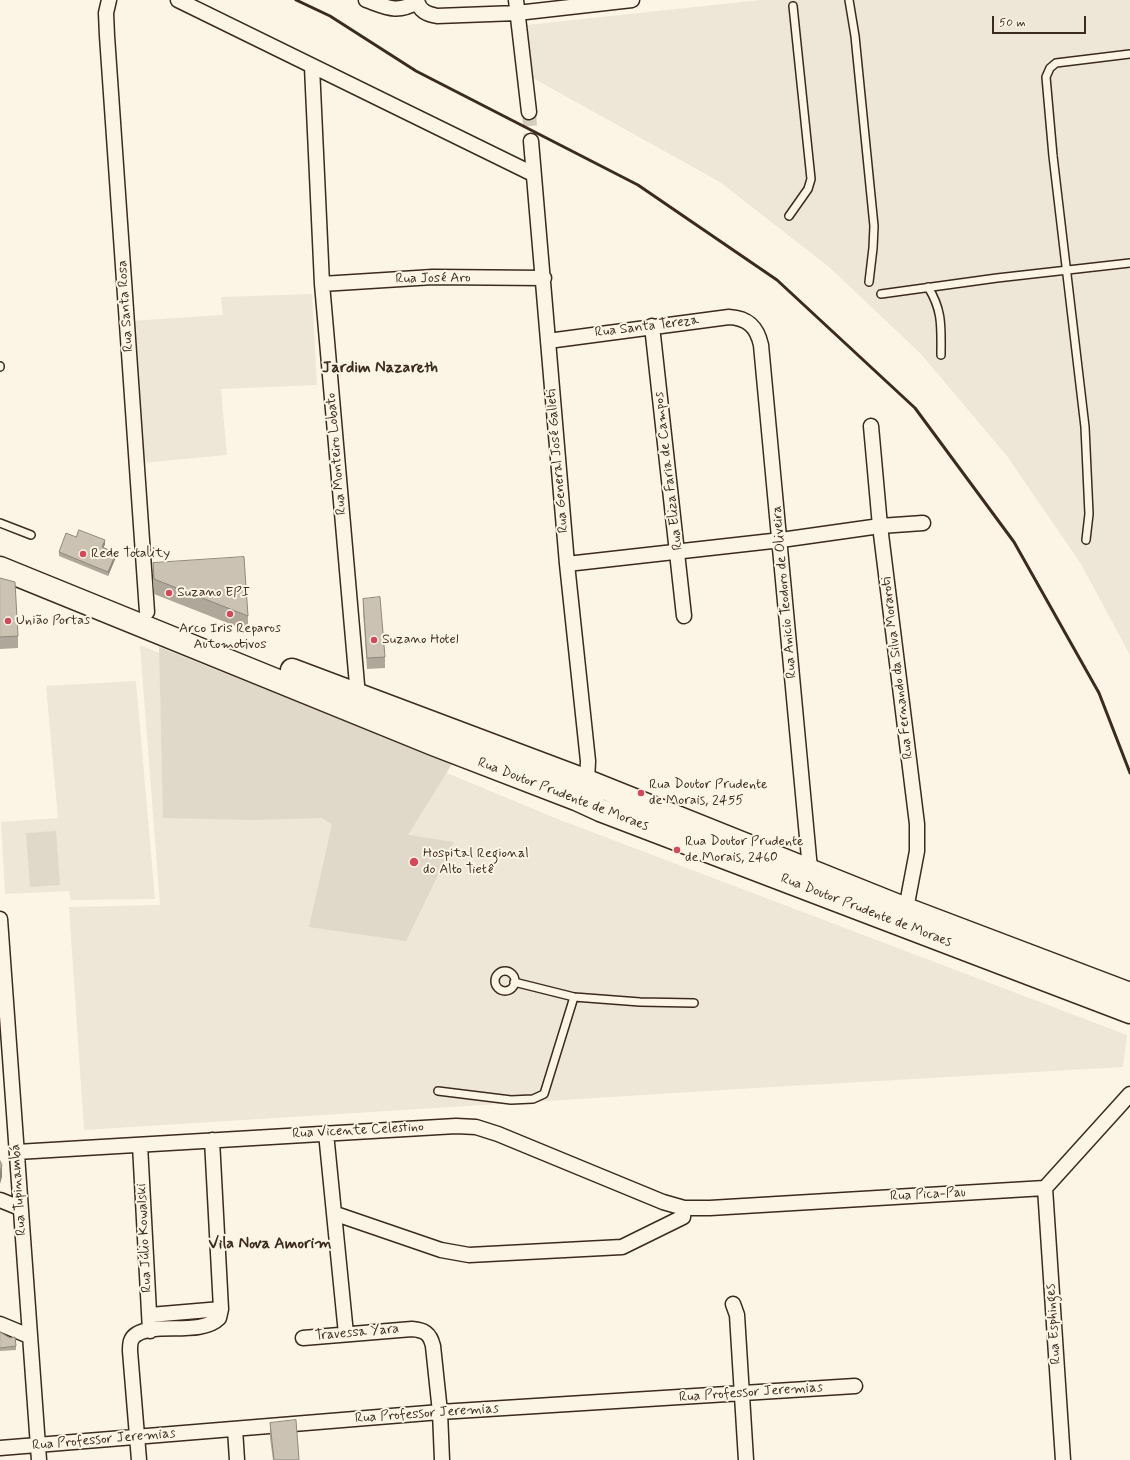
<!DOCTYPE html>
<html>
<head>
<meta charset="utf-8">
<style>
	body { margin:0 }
	#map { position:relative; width:1130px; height:1460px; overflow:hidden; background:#fcf5e5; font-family:Mynerve,sans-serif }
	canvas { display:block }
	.scale { position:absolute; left:992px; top:16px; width:94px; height:18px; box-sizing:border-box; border:2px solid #3b2a1e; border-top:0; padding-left:5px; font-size:12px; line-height:14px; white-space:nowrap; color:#3b2a1e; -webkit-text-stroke:3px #fcf5e5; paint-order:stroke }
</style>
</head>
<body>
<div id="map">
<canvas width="1130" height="1460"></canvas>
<div class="scale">50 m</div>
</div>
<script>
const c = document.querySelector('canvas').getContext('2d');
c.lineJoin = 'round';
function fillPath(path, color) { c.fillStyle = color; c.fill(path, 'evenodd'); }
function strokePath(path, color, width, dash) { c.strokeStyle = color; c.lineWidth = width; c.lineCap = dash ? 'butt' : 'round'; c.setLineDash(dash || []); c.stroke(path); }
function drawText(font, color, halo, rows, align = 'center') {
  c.font = font + ' Mynerve,sans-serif'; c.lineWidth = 4; c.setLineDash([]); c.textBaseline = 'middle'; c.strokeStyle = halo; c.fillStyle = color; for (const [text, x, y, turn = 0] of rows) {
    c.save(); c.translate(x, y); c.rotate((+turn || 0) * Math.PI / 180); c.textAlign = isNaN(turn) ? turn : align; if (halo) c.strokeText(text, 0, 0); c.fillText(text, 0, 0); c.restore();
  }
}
const built = new Path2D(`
	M760 0H1130V655L1081 564 1007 456 921 354 829 267 720 182 531 77 527 25Z
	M312 294 317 385 221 389 227 455 141 463 130 321 223 315 221 297Z
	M140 645 555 818 1127 1035 1123 1067 738 1089 84 1130 69 907 160 905Z
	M136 681 155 899 71 900 69 891 5 894 1 822 58 818 46 686Z`);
const green = new Path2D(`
	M159 647 452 764 408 835 454 842 406 941 309 927 332 824 322 818 253 820 163 818Z
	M56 831 60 885 30 887 26 833Z`);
const streetTunnel = new Path2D(`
	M529 112 531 141`);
const lane = new Path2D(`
	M849 0 855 36 874 226 873 248 869 282
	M789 216 808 189 811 179 793 6
	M928 287C943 311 941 327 941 355
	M881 294 997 278 1130 263
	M0 367V366
	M0 523 31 535
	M1086 540 1089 514 1085 427 1053 156 1046 77 1050 68 1056 63 1130 54
	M495 981a10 10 0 1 1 20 0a10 10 0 1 1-20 0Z
	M514 982 574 997 640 1002 694 1003
	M438 1091 511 1100 533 1099 544 1094 574 997`);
const street = new Path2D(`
	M109 0 106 13 107 36 147 612
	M178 0 533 174
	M366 0C386 7 397 14 417 2
	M417 0C419 11 427 14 437 16L517 13 632 0
	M516 0 529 112
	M312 67 322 284 358 696
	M531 141 567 564 588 761 587 781 584 787
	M322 284 433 277 544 278
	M652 326 684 616
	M548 341 729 317C748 318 757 327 761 345L810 869
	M871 426 880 526 917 824V851L906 909
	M567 564 781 540 880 526 923 523
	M0 919 39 1460
	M326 1133 346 1334
	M140 1145 150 1331
	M17 1152 456 1126 476 1127 498 1134 663 1202 684 1208H710L1045 1188 1130 1094
	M1045 1188 1063 1460
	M0 1200 20 1208
	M336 1214 441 1250 469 1255 622 1247 683 1217 684 1208
	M733 1304 737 1315 746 1460
	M150 1315 221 1309
	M0 1324 29 1336
	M303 1338 412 1329C424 1330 430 1333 433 1346L440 1412 442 1460
	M235 1429 237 1460
	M0 1448 440 1412 855 1386
	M139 1460 130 1351C130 1344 130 1338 137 1334 156 1322 201 1336 219 1318L221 1309 212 1140`);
const highway = new Path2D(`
	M0 568 433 744 576 799 600 810 1130 1012
	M292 670 587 781 906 909 1130 994`);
const rail = new Path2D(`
	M296 0 330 16 416 71 638 185 777 280 915 408 1014 542 1099 693 1130 773`);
const wall = new Path2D(`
	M76 537 105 544 103 548 116 557 108 576 59 556V552Z
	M153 563 248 616V631L154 594 153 578Z
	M0 578 18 636V648L0 649Z
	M363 599 385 657V668L367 669 363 611Z
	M0 1332 16 1346V1350L0 1351Z
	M270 1423 299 1460H273L270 1438Z`);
const shadedWall = new Path2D(`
	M105 540V544L102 551V547Z
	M116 553V557L108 576V572Z
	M2 1165V1177L0 1184V1172Z`);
const building = new Path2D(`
	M79 530 105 540 102 547 116 553 108 572 59 552 66 533 76 537Z
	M244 557 248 616 154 579 153 563Z
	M0 578 15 582 18 636 0 637Z
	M380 597 385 657 367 658 363 599Z
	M0 1161 2 1165 0 1172Z
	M0 1332 10 1338 15 1337 16 1346 0 1348Z
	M296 1420 299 1460H274L270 1423Z`);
const markers = [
	[83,554,4,"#d1495b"],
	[169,593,4,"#d1495b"],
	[230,614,4,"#d1495b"],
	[8,621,4,"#d1495b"],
	[374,640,4,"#d1495b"],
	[641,793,4,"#d1495b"],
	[677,850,4,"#d1495b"],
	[414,862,5,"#d1495b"]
];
const streetNames = [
	["Rua José Aro",433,279,-1],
	["Rua Santa Rosa",126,306,-94],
	["Rua Santa Tereza",647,327,-7],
	["Rua Monteiro Lobato",337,454,-95],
	["Rua General José Galleti",558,461,-95],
	["Rua Eliza Faria de Campos",669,471,-97],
	["Rua Anicio Teodoro de Oliveira",785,592,-95],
	["Rua Fernando da Silva Moraroti",898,668,-97],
	["Rua Doutor Prudente de Moraes",563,795,21],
	["Rua Doutor Prudente de Moraes",866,911,21],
	["Rua Vicente Celestino",358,1131,-3],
	["Rua Tupinambá",19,1190,-94],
	["Rua Pica-Pau",928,1195,-3],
	["Rua Júlio Kowalski",145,1238,-93],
	["Rua Esphinges",1054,1324,-94],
	["Travessa Yara",357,1333,-5],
	["Rua Professor Jeremias",751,1393,-4],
	["Rua Professor Jeremias",427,1414,-4],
	["Rua Professor Jeremias",104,1440,-5]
];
const poiNames = [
	["Rede Totality",91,554],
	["Suzano EPI",177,593],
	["União Portas",16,621],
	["Arco Iris Reparos",230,629,"center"],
	["Automotivos",230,645,"center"],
	["Suzano Hotel",382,640],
	["Rua Doutor Prudente",649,785],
	["de Morais, 2455",649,801],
	["Rua Doutor Prudente",685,842],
	["de Morais, 2460",685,858],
	["Hospital Regional",423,854],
	["do Alto Tietê",423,870]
];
const quarterNames = [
	["Jardim Nazareth",380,369],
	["Vila Nova Amorim",270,1245]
];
fillPath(built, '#eee6d6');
fillPath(green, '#e0d8c8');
strokePath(streetTunnel, '#d5ccbd', 14, [14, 7]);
strokePath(lane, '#3b2a1e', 10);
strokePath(street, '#3b2a1e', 17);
strokePath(highway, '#3b2a1e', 25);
strokePath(lane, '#fcf5e5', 7);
strokePath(street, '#fcf5e5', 14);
strokePath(highway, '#fcf5e5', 22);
strokePath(rail, '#3b2a1e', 3);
fillPath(wall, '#afa79a');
fillPath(shadedWall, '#8f887d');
fillPath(building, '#ccc2b3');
strokePath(building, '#8f887d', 1);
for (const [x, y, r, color] of markers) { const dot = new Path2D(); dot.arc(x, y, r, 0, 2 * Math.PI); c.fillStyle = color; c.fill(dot); strokePath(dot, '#fcf5e5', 1.5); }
drawText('14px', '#3b2a1e', '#fcf5e5', streetNames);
drawText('14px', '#3b2a1e', '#fcf5e5', poiNames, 'left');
drawText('bold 16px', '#3b2a1e', '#fcf5e5', quarterNames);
</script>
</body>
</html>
